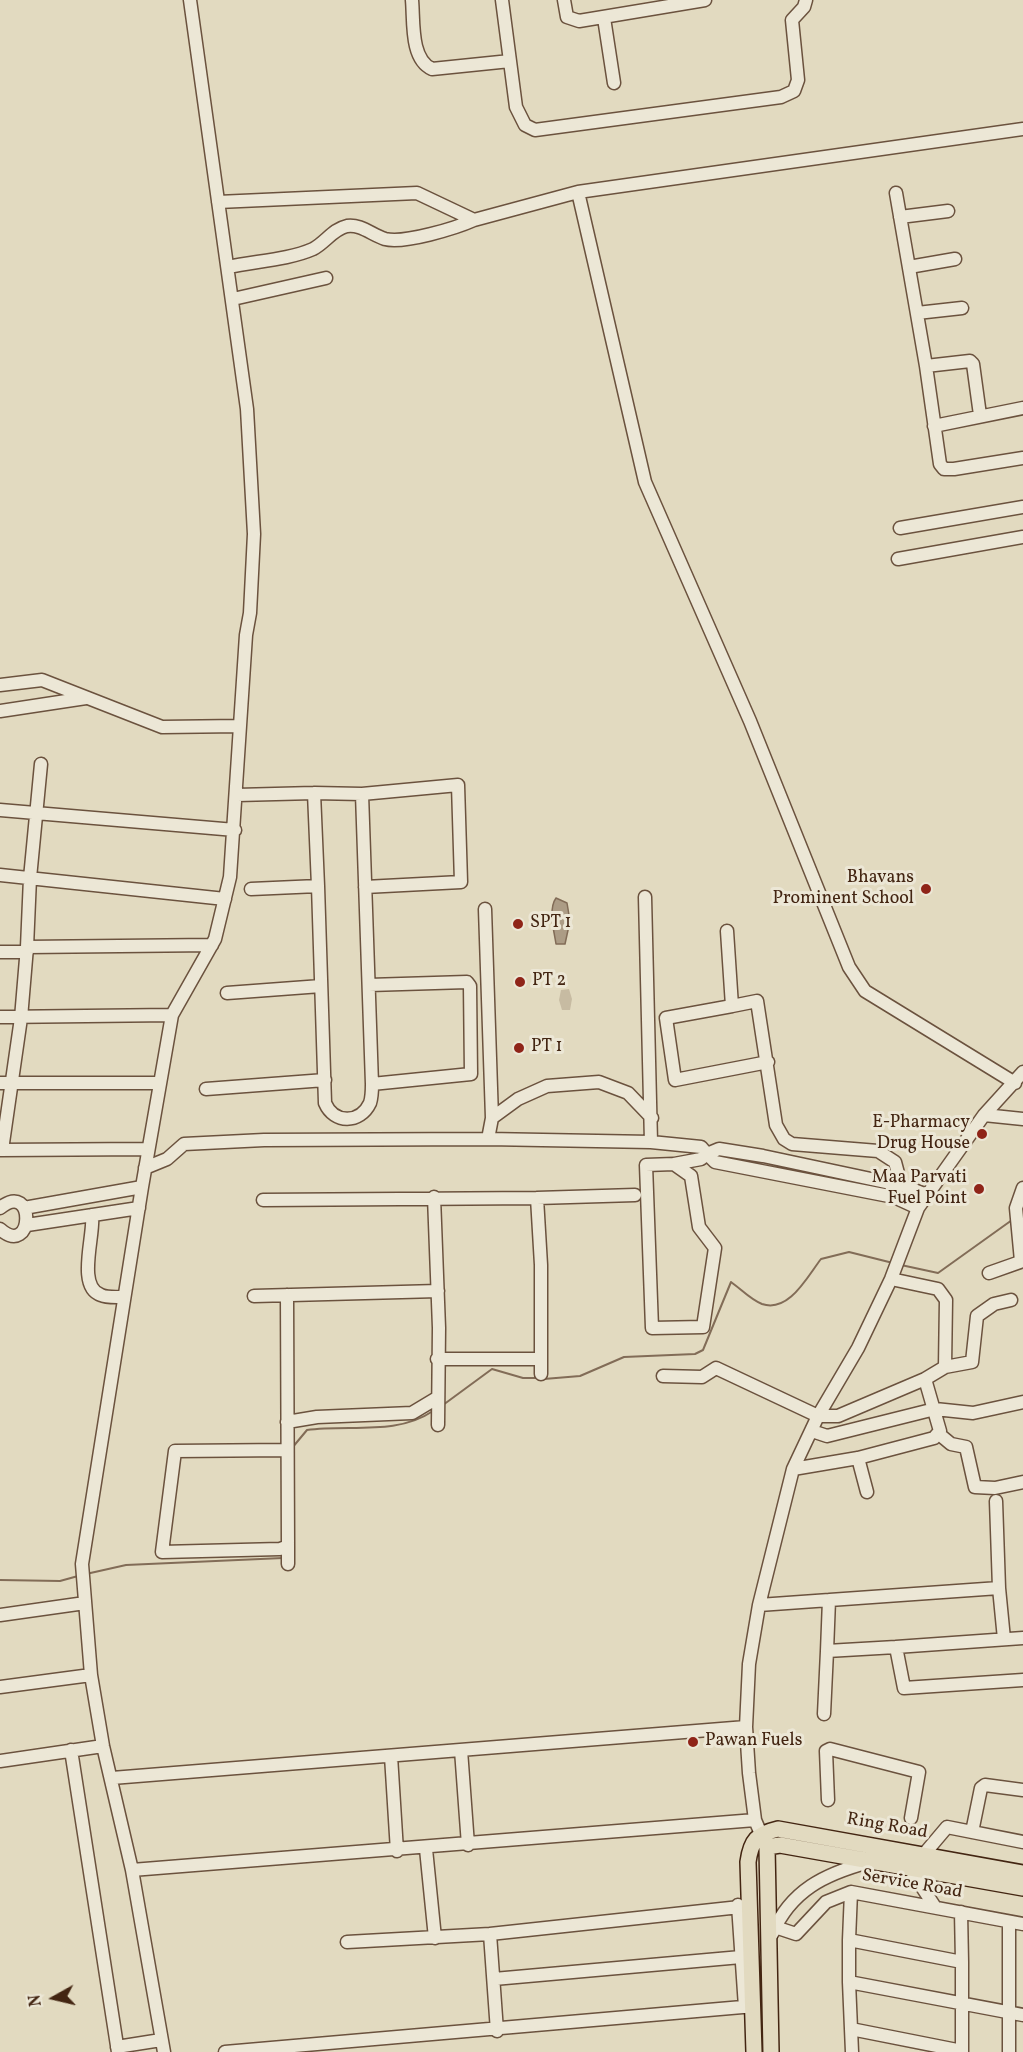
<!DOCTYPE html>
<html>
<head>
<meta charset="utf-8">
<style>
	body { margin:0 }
	#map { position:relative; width:1023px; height:2052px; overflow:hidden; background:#e2dac0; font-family:Vollkorn,serif }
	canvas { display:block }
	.north { position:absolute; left:24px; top:1968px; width:60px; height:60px; -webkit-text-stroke:4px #ece7d6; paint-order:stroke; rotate:262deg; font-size:16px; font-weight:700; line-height:24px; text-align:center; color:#432512 }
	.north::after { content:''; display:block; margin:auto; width:21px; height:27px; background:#432512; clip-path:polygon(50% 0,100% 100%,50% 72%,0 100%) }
</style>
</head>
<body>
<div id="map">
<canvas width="1023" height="2052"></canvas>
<div class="north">N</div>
</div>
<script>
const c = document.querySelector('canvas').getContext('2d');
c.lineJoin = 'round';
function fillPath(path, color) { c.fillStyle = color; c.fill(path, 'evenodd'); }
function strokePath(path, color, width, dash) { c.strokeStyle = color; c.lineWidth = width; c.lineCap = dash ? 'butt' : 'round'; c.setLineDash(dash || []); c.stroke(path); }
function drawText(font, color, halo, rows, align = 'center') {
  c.font = font + ' Vollkorn,serif'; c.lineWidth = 6; c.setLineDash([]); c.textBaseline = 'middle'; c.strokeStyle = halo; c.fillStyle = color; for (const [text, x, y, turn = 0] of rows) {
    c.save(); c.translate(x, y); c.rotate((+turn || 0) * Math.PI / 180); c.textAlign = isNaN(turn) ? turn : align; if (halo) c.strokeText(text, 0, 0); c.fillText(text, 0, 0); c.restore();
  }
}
const green = new Path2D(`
	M569 989 572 999 570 1010H562L559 1000 561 990Z`);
const water = new Path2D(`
	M556 898 567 903 570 921 565 944H556C554 931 548 909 556 898Z`);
const stream = new Path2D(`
	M901 1265 938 1273 1012 1220
	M544 1379 580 1376 624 1357 695 1354 703 1350 731 1282C741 1289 751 1300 762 1304 789 1313 807 1277 821 1259L849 1252 893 1263
	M443 1405 492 1369 523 1378H538
	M292 1448 307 1430C349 1424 396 1436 433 1411
	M86 1574 126 1565 283 1558
	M0 1580 60 1581 78 1576`);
const minor = new Path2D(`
	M412 0C414 21 410 59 432 69L510 61
	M502 0 516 107 525 125 535 130 781 97 794 91 798 80 792 20 804 7 806 0
	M564 0 567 17 579 21 705 0
	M604 18 614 83
	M578 192 1023 129
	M896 193 926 366 940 464 944 469H954L1023 458
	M218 202 417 193 474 220 578 192 645 482 750 721 849 967 865 991 1015 1083
	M900 217 948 211
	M228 267C255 261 288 260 313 249 325 243 333 229 347 226 361 224 372 235 385 239 404 244 456 228 474 220
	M909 267 955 259
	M233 299 326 278
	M917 313 962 308
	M926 366 970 361 973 364 980 415
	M934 426 1023 408
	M900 528 1023 507
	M898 559 1023 537
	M0 685 42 680 162 727 240 726
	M0 711 86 698
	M237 795 314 793
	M0 810 235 830
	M0 875 225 899
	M318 886 314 793 362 794 458 785 461 882 365 887
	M251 889 318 886 325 1103C334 1124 360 1124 370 1103 372 1097 372 1090 372 1084L362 794
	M645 897 651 1142
	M485 909 492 1118 488 1139
	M727 931 732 1006 666 1018 675 1080 768 1062
	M27 947 30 878 41 764
	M0 952H27
	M369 985 467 982 470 986 471 1074 372 1084
	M227 993 321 986
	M732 1006 757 1001 776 1125 784 1139 792 1144 878 1151 895 1162 899 1177 898 1185
	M0 1017 172 1015
	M0 1083H160
	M206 1089 325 1080
	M984 1115 1023 1119
	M492 1118 518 1099 547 1086 599 1082 628 1093 652 1118
	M0 1150 148 1149
	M2 1150 21 1018 27 947 212 945
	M145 1168 167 1159 184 1144 264 1140 488 1139 651 1142 701 1147 707 1154 701 1159 674 1164 691 1176 699 1227 715 1248 703 1327 652 1328 646 1165 674 1164
	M434 1197 439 1328 438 1425
	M263 1200 537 1198
	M0 1208C36 1179 34 1259 0 1229
	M24 1208 142 1187
	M918 1208 894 1197 715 1162 707 1154 719 1149 763 1156 904 1186 927 1195
	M92 1215C95 1234 76 1287 101 1295 107 1298 117 1297 124 1297
	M27 1225 139 1208
	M1021 1261 1016 1208 1023 1188
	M989 1273 1023 1261
	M891 1279 938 1289 946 1300 945 1367
	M287 1295 288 1546 280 1549 162 1552 175 1451 287 1450
	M254 1296 438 1291
	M437 1359H540
	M541 1374V1265L537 1198 635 1195
	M663 1376 702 1377 716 1368 818 1416H838L925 1379 945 1367 972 1362 977 1316 994 1304 1011 1300
	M287 1422 317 1417 412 1413 437 1398
	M812 1431 827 1436 935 1409 973 1413 1023 1402
	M939 1434 951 1444 966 1447 975 1487 995 1488 1023 1482
	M858 1458 867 1492
	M793 1469 858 1458 934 1438 940 1431 925 1379
	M288 1546V1564
	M999 1588 1004 1639
	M829 1600 827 1651 896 1647 904 1688 1023 1680
	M759 1605 999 1588 996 1501
	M0 1615 85 1603
	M896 1647 1023 1638
	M0 1687 91 1675
	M824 1714 827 1651
	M71 1750 118 2052
	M461 1750 468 1845
	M391 1756 397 1851
	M0 1761 103 1746
	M112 1778 746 1727
	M828 1800 826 1751 830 1749 919 1772 911 1818
	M972 1832 981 1788 985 1785 1023 1790
	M764 1841 755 1820 749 1773 746 1727 749 1664 759 1605 793 1469 818 1416 858 1348 891 1279 918 1208 984 1115 1023 1072
	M426 1849 435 1938
	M925 1853 947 1827 1023 1842
	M909 1867 935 1907
	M132 1870 755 1820
	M851 1892 849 1940 962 1962V2052
	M738 1905 745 2007
	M961 1912 962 1962
	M775 1927 796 1934 826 1902 851 1892 1023 1924
	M772 1934C791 1890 825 1874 869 1862
	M849 1940V1982
	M347 1942 490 1934
	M494 1979 741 1957
	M851 2029 962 2051
	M497 2031 490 1934 749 1906
	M117 2047 161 2040
	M164 2052 132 1870 103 1746 91 1675 82 1564 142 1187 172 1015 215 939 230 877 246 635 250 613 254 534 247 409 190 0
	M225 2052 754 2006
	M852 2052 849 1982 1023 2015
	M1009 2052V1922`);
const major = new Path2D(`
	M754 2052 748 1862C751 1840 757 1834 778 1829L1023 1873
	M771 2052 767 1847 780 1845 1023 1888`);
const markers = [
	[926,889,6,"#8f2418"],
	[518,924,6,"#8f2418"],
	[520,982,6,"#8f2418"],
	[519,1048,6,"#8f2418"],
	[982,1134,6,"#8f2418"],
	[979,1189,6,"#8f2418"],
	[693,1742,6,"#8f2418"]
];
const poiNames = [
	["Bhavans",914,879,"right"],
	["Prominent School",914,900,"right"],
	["SPT 1",530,924],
	["PT 2",532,982],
	["PT 1",531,1048],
	["E-Pharmacy",970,1124,"right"],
	["Drug House",970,1145,"right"],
	["Maa Parvati",967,1179,"right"],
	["Fuel Point",967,1200,"right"],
	["Pawan Fuels",705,1742]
];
const streetNames = [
	["Ring Road",887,1827,10],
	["Service Road",912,1885,10]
];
fillPath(green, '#c7bba2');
fillPath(water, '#ac9c85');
strokePath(water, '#826c57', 1.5);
strokePath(stream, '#826c57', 2);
strokePath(minor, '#6b523e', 15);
strokePath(major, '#432512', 18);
strokePath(minor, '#ece7d6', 12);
strokePath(major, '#e2dac0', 15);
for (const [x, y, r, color] of markers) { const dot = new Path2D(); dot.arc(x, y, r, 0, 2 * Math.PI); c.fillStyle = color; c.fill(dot); strokePath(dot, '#ece7d6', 2); }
drawText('18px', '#432512', '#ece7d6', poiNames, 'left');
drawText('18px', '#432512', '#ece7d6', streetNames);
</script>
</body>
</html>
